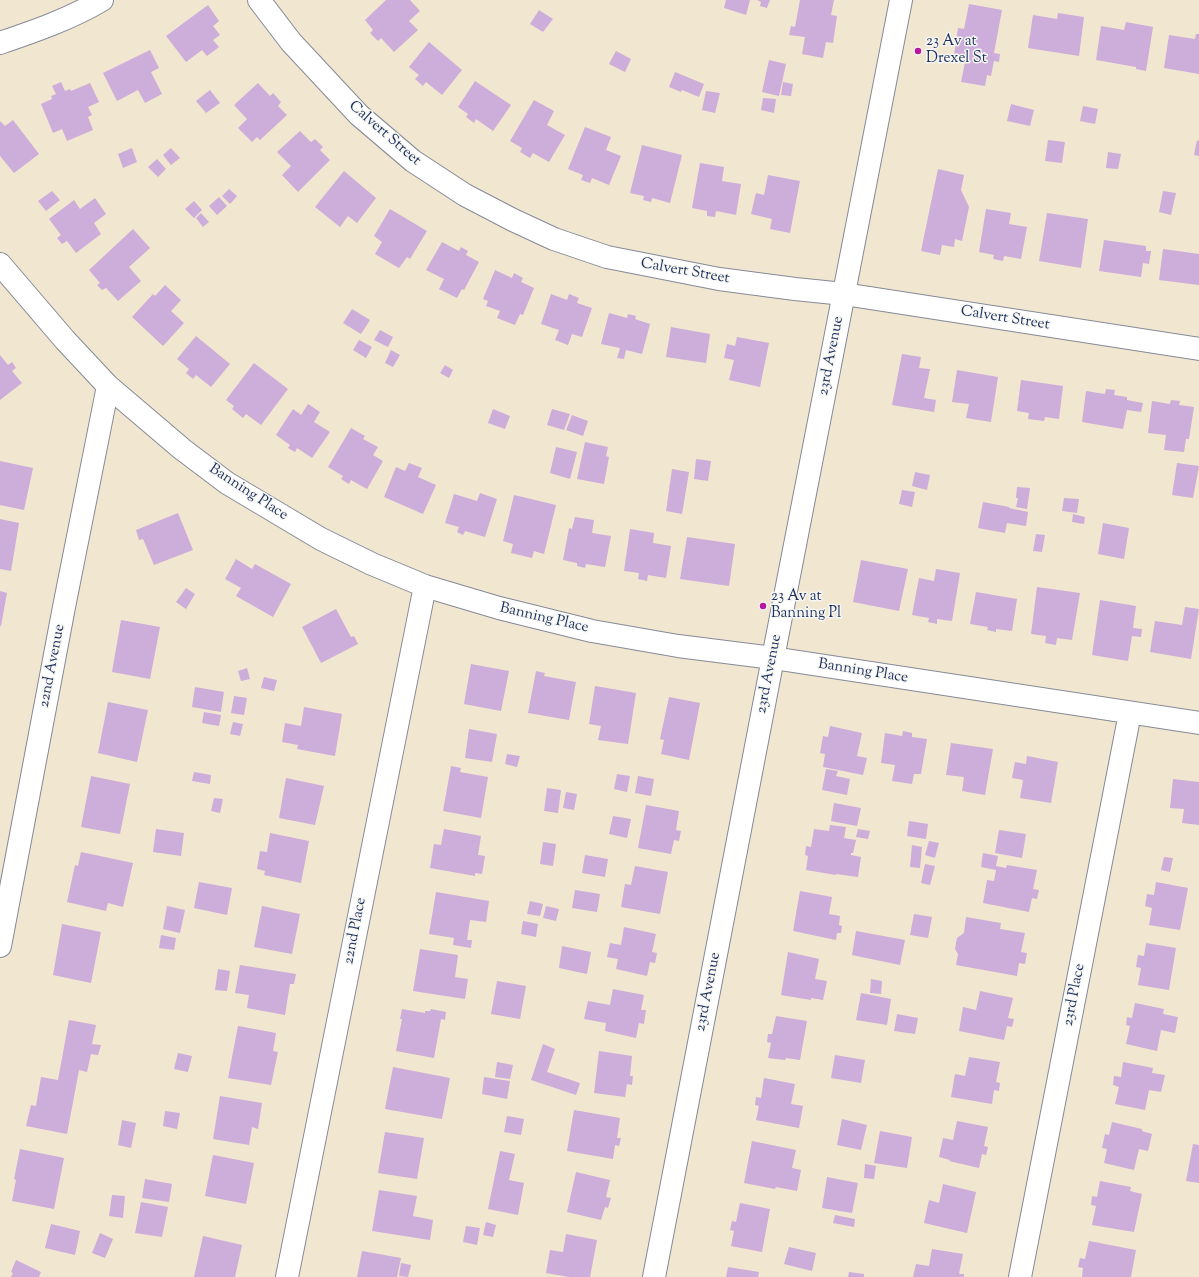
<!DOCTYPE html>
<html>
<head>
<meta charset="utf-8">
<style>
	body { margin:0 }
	canvas { display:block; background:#f1e6d0 }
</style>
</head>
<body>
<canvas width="1199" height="1277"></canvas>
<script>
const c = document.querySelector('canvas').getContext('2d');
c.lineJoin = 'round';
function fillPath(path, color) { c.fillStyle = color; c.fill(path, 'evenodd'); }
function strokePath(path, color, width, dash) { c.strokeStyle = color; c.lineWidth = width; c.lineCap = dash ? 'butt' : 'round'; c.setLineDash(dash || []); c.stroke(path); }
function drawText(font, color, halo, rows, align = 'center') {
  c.font = font + ' "Sorts Mill Goudy",serif'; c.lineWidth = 3; c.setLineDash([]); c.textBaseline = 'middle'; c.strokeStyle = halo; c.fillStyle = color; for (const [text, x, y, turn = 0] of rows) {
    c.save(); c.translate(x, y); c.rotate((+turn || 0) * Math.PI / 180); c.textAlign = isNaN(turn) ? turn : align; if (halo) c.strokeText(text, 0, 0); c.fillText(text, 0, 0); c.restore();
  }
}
const building = new Path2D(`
	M386 0H410L420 11 409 21 418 30 394 52 381 38 378 41 370 33 373 30 365 20Z
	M726 0H750L746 15 724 8Z
	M757 0H770L767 8 760 6 761 2Z
	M800 0H834L831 15 837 16 833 43 826 42 823 58 802 54 805 37 789 35 791 26 795 27Z
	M969 4 1002 10 994 53 1000 54 999 62 994 61 991 76 987 75 985 86 961 82 966 57 954 55 958 28 964 29Z
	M208 5 219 21 213 26 220 35 213 40 219 47 207 56 202 50 186 62 166 36Z
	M539 10 553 19 543 32 530 24Z
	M1058 13 1084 17 1079 56 1028 48 1033 15 1057 19Z
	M1126 22 1153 27 1146 71 1136 69V67L1096 60 1101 26 1124 30Z
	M1196 34H1199V74L1164 68 1169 35 1195 39Z
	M429 42 462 70 442 95 426 82 423 86 415 79 419 75 409 67Z
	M150 50 159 68 151 72 162 94 145 103 138 90 117 101 103 73Z
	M616 51 631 59 625 72 609 64Z
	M769 60 786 64 779 96 762 92Z
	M675 72 704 84 699 97 682 90 681 92 669 87Z
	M475 81 511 105 493 131 476 119 474 123 466 117 468 114 458 107Z
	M61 82 65 91 70 89 71 91 90 83 99 102 88 107 92 115 88 117 93 130 67 141 62 129 53 133 41 104 52 99 51 96 56 94 52 86Z
	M783 82 793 84 791 96 781 95Z
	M258 83 270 96 273 93 281 102 278 106 287 115 260 140 257 137 252 142 238 128 247 119 234 105Z
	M210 90 220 103 206 113 196 101Z
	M706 91 720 93 715 113 702 110Z
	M763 98 776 99 774 113 761 110Z
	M534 100 554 111 547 125 565 135 549 162 533 153 530 158 520 152 522 148 510 141Z
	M1011 104 1034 110 1030 126 1007 121Z
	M1083 106 1098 109 1095 124 1080 121Z
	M13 120 39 154 14 173 0 156V121L5 126Z
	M585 127 611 137 606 150 621 156 609 185 592 178 590 183 581 180 583 175 568 169Z
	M300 131 311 142 315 139 323 147 320 150 330 160 298 192 282 175 291 166 277 152Z
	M1048 140 1065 142 1062 163 1045 161Z
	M1197 140 1199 141V156L1194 155Z
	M642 145 682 155 670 203 652 198 651 202 643 200 644 196 630 193Z
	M132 148 137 162 123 168 118 154Z
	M171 148 180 158 171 165 163 155Z
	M1108 152 1121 154 1118 169 1106 168Z
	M157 159 166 169 158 177 148 167Z
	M700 163 724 167 722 181 741 184 736 215 716 211 715 217 707 216V211L692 208Z
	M938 169 964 175 961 190 969 207 962 241 955 239 954 247 942 245 940 255 921 251Z
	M344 171 376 198 357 223 348 216 340 227 315 207Z
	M768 175 800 181 790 233 770 229 772 219 751 214 756 193 764 195Z
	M229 189 237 196 230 204 222 196Z
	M52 191 60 200 46 211 38 201Z
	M1163 191 1176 193 1171 215 1159 212Z
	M219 197 227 206 217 215 209 206Z
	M95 198 106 214 94 223 101 234 76 253 67 241 62 244 57 238 61 235 49 219 74 200 80 209Z
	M194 201 202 210 194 218 185 209Z
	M390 209 427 231 410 259 407 257 399 268 375 254 382 242 374 236Z
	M986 209 1011 213 1009 224 1027 227 1021 259 1004 256 1003 261 993 259 994 255 979 252Z
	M201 213 209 222 203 227 196 218Z
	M1047 213 1088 219 1081 268 1039 261Z
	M133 229 150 248 129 267 141 281 118 301 106 288 102 290 97 285 100 283 89 270Z
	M1104 240 1146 246V251H1151L1149 264 1143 263 1141 277 1099 271Z
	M442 242 459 251 461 247 468 251 466 255 479 262 464 290 462 289 457 298 439 289 444 279 426 270Z
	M1163 249 1199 254V285L1159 280Z
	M495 270 512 278 514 273 523 278 521 282 534 288 523 315 520 314 515 325 497 318 500 311 486 306 488 301 483 299Z
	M165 285 181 300 171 311 184 323 163 346 132 317 153 294 155 296Z
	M551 294 567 300 569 294 579 298 577 303 592 308 582 337 572 334 568 345 555 340 559 330 541 324Z
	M352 309 370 320 361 334 343 323Z
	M609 313 627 318 628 314 636 316 635 319 650 324 642 354 626 350 624 359 617 358 620 348 601 344Z
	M671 327 710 334 706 363 666 357Z
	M380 330 393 337 388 347 374 340Z
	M196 336 230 364 211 387 196 375 193 379 186 373 189 369 177 359Z
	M737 337 769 343 760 387 729 380 734 360 724 358 727 344 735 346Z
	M359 340 372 347 366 358 353 350Z
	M391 350 400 355 393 367 385 363Z
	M902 354 921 357 919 368 930 369 924 398 936 400 934 412 892 405Z
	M0 355 8 365 12 362 16 368 12 371 22 383 0 400Z
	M254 363 288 389 261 425 246 414 243 418 232 409 234 406 226 400Z
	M445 365 453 370 449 378 440 373Z
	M957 370 998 377 991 422 966 418 969 404 952 402Z
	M1021 380 1063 386 1059 419 1045 417 1044 421 1028 419 1029 413 1017 411Z
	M1106 389 1115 390 1114 395 1127 397V400L1143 403 1141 412 1127 410 1123 429 1082 422 1086 391 1105 394Z
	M1171 400 1180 401 1179 405 1194 407 1189 439H1186L1184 452 1164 450 1166 435 1148 433 1152 401 1170 404Z
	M308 404 320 412 314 422 330 432 312 458 297 448 295 452 288 448 290 445 276 435 293 409 301 415Z
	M493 409 510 416 505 429 488 423Z
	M552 409 570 414 564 430 547 425Z
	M572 415 588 421 583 436 566 430Z
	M351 428 365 436 363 439 378 447 373 455 383 461 367 489 351 480 349 484 341 479 343 476 328 467Z
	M585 442 608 447 606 456 609 457 604 484 577 479Z
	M556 447 577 452 570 479 550 473Z
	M696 459 711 461 708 481 694 479Z
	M0 461 33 468 24 510 0 505Z
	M409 463 422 468 418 477 436 485 423 514 384 497 396 467 405 471Z
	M1177 463 1199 466 1193 498 1172 495Z
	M672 469 689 472 682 514 666 511Z
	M915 472 930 475 927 490 912 486Z
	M1017 487 1030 488 1027 509 1016 507 1018 498H1016Z
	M902 490 915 492 912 507 899 504Z
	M480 493 497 499 485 537 465 531 463 535 457 532 459 527 445 523 454 494 477 501Z
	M514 495 556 505 544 554 534 551 532 558 511 553 513 544 503 541Z
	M1064 498 1079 499 1077 513 1062 511Z
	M983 502 1009 507V508L1028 512 1026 526 1007 523 1005 533 978 528Z
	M178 513 193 550 154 565 143 539 139 540 136 530Z
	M1073 514 1085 517 1084 524 1072 522Z
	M575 517 594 520 592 533 611 536 605 567 586 564 585 568 577 566V563L563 560 569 528 572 529Z
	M0 519 19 523 11 571 0 569Z
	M1103 523 1129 528 1124 559 1098 554Z
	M630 529 654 533 653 543 671 546 666 578 648 575 647 581 638 579 639 573 624 571Z
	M1036 534 1045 535 1042 552 1033 551Z
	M687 537 735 544 729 586 680 579Z
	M236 559 252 569 255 564 291 584 273 617 236 596 241 588 225 579Z
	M861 560 908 569 899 611 853 602Z
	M936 569 960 573 952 621 937 619V624L928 622 929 618 912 615 919 578 934 581Z
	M1037 587 1080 593 1072 640 1057 638 1056 645 1045 643 1046 636 1031 634Z
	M186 588 195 594 186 609 176 602Z
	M0 591 7 593 1 626H0Z
	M976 592 1017 599 1012 631 996 629V632L987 630 988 627 970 624Z
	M1100 600 1136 606 1133 628 1142 629 1141 637 1132 636 1128 661 1092 655Z
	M1185 607 1199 609 1191 659 1150 652 1155 621 1182 625Z
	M336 609 351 637 354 636 358 644 321 663 302 627Z
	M121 620 160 627 150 679 112 672Z
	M471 664 509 671 501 711 464 704Z
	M247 668 250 679 241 681 238 671Z
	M536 671 545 673 544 676 576 682 569 720 528 713Z
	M264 677 277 680 274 691 261 688Z
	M595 686 636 693 628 744 598 740 601 726 589 724Z
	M195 687 224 692 221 712 192 707Z
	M234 696 247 698 244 715 231 713Z
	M669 697 700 703 689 760 661 754 664 740 660 739Z
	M108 702 148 710 137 762 98 753Z
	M304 707 342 714 335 756 297 749 298 745 282 742 285 723 301 726Z
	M204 712 221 715 219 726 202 723Z
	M233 722 243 724 240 736 230 734Z
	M830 726 862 733 857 756 867 758 863 775 823 767 825 754 820 753 823 736 828 737Z
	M469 729 497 734 492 762 465 758Z
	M903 731 912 733V737L927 739 921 774H914L912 784 892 781 895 765 881 763 885 733 902 736Z
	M951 743 993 749 985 795 962 791 964 777 946 775Z
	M507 754 520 756 517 767 505 764Z
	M1027 756 1058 762 1051 803 1020 798 1023 780 1012 778 1015 762 1026 764Z
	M451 766 461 768 460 772 488 777 481 818 443 811Z
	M826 769 838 771 836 776 850 779 847 795 822 790Z
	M194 772 211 775 210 784 192 781Z
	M617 774 630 776 627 792 614 789Z
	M91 776 130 784 120 834 81 827Z
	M638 776 654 779 651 796 635 793Z
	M286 778 324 786 315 825 279 818Z
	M1173 779 1199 782V825L1182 823 1184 809 1170 808Z
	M547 788 561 790 558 813 544 811Z
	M566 792 577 794 574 810 563 808Z
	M214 798 223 799 220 813 211 811Z
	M834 803 861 808 857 826 831 821Z
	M646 805 679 811 676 830 681 831 679 841 674 840 671 854 638 848Z
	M613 816 631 819 627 838 609 834Z
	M909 821 928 824 926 839 907 836Z
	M830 825 846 827 844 838 856 840 853 853H851V855L861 857 858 877 836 874V875L806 870 808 856 805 855 806 846 811 847 814 829 829 831Z
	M156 829 184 833 181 856 153 852Z
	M444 829 481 836 478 855 485 856 482 874 475 873V876L430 868 434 844 441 845Z
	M858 829 870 831 868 839 856 837Z
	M999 830 1026 834 1022 858 995 853Z
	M270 833 309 841 301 883 264 875 265 871 257 869 260 851 267 852Z
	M929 841 939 843 935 858 925 855Z
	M543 842 556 844 553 866 540 864Z
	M912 845 922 847 920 868 910 867Z
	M81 852 133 863 123 907 108 903 106 911 67 902 75 865 78 866Z
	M983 853 998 856 996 866 1006 868 1007 865 1037 870 1033 889 1039 890 1037 899 1032 898 1029 912 983 903 987 880 994 881 996 870 981 867Z
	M585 855 608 859 605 877 582 873Z
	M1164 857 1173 858 1170 872 1161 870Z
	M925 864 935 866 930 885 921 883Z
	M635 866 668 872 660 914 621 907 625 884 631 885Z
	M199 882 232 888 227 915 194 908Z
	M1156 882 1188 888 1180 930 1149 925 1152 908 1145 906 1147 894 1154 895Z
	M575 890 600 894 597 912 572 908Z
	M800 891 832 897 829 914 840 916 839 925 842 926 841 933H837L836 940 793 931Z
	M436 892 489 901 486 922 470 920 467 940H472L471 948 453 945 454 938 429 934Z
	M530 901 543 904 540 916 527 914Z
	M167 906 185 910 180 933 163 929Z
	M262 906 300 914 292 954 254 947Z
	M546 906 559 909 556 921 543 918Z
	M914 914 932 917 928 938 910 935Z
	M966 917 1001 923 1000 929 1025 933 1021 952 1027 953 1025 964 1019 963 1017 976 956 965 958 954 955 949 957 938 964 933Z
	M523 921 538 924 536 937 521 934Z
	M62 924 101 932 91 983 53 975Z
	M624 927 656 934 652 952 657 953 655 963 650 962 647 976 616 969 618 959 607 957 610 943 621 945Z
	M856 931 905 940 900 965 852 955Z
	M161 935 176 938 174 950 159 948Z
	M1146 943 1176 948 1169 990 1138 985 1141 968 1136 967 1138 955 1144 956Z
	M562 946 591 952 587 974 559 968Z
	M420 949 458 955 455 977 468 979 465 999 413 991Z
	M788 952 819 959 815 979 827 981 823 1000 811 998V1000L781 995Z
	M240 965 296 974 294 984H290L285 1015 247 1008 249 995 235 993Z
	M218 969 230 971 227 991 215 990Z
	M871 979 882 981 881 994 870 993Z
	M497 981 526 986 520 1019 491 1014Z
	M613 989 644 995 641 1010H646L644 1024 639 1023 636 1038 605 1031 606 1023 584 1019 588 1001 610 1005Z
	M980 991 1013 998 1008 1018 1014 1019 1012 1027 1007 1026 1004 1040 959 1031 963 1007 976 1010Z
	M861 993 891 999 887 1025 856 1020Z
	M1135 1003 1164 1009 1163 1014 1178 1017 1175 1033 1161 1030 1157 1051 1126 1044 1130 1026 1126 1025 1127 1017 1132 1018Z
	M402 1009 425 1013V1011H430L431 1009 446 1012 445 1020 441 1019 434 1058 396 1051 402 1019H400Z
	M897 1014 918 1018 915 1034 894 1031Z
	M776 1016 807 1021 800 1060 786 1058 785 1060 768 1058 771 1043 767 1042 768 1034H772Z
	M69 1020 96 1025 92 1044 101 1045 98 1055 91 1054 87 1072 79 1070 67 1134 26 1126 31 1105 36 1106 41 1077 58 1080Z
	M238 1026 276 1033 273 1051 278 1052 271 1085 228 1078Z
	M543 1044 555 1049 547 1072 580 1083 576 1095 531 1080Z
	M599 1051 632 1056 630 1076H633L632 1085 627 1084 625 1097 594 1093Z
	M178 1053 192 1056 188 1072 174 1069Z
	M835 1055 865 1060 861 1083 831 1078Z
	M969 1057 1000 1062 996 1082 1000 1083 999 1091 994 1090 992 1104 951 1097 955 1074 965 1076Z
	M497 1062 513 1065 510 1079 495 1077Z
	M1123 1062 1153 1068 1152 1073 1165 1075 1161 1092 1149 1090 1145 1110 1115 1104 1119 1087 1113 1085 1114 1076 1121 1077Z
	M393 1067 450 1078 442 1119 385 1109Z
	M484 1077 510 1081 507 1099 482 1094Z
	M764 1078 795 1084 791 1104 803 1106 799 1128 756 1120 759 1106 755 1105 756 1097 761 1098Z
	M220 1096 262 1103 258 1129 252 1127 249 1145 213 1139Z
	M574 1110 620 1118 617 1138H621L619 1146 615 1145 613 1159 567 1151Z
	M165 1111 180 1113 177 1129 163 1126Z
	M507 1116 524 1119 521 1135 504 1132Z
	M842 1119 867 1125 861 1150 837 1145Z
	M122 1120 136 1123 131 1148 118 1145Z
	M957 1121 988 1127 984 1146 988 1147 986 1155 982 1154 979 1168 949 1161 950 1160 939 1157 943 1138 953 1140Z
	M1112 1122 1142 1129V1131L1152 1134 1148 1151 1139 1149 1134 1170 1104 1163 1107 1149 1102 1148 1105 1134 1109 1135Z
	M880 1131 912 1137 907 1168 874 1163Z
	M385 1132 424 1138 417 1179 378 1173Z
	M752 1141 796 1150 792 1168 801 1170 797 1191 776 1187 775 1189 744 1183Z
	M1193 1144 1199 1145V1183L1186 1181Z
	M20 1149 64 1158 54 1209 12 1201 16 1180 14 1179Z
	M500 1151 515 1154 509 1180 524 1183 518 1215 488 1209Z
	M213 1155 254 1163 246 1204 205 1196Z
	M865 1164 876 1166 874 1179 864 1178Z
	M576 1172 610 1180 606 1197 611 1198 608 1208 605 1207 601 1220 567 1212Z
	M827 1177 858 1183 852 1213 822 1208Z
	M145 1179 172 1184 169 1202 142 1198Z
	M1100 1181 1131 1187 1130 1191 1142 1194 1134 1232 1092 1225 1096 1206 1091 1205 1092 1196 1097 1197Z
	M943 1184 976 1192 967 1233 924 1223 929 1200 939 1203Z
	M379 1190 417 1196 413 1216 433 1220 430 1240 372 1231Z
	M112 1195 125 1196 123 1218 109 1216Z
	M141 1202 168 1207 162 1237 135 1233Z
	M740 1203 770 1209 762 1252 731 1246 734 1231 730 1230 732 1221 736 1222Z
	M835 1215 855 1219 854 1227 833 1223Z
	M486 1222 496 1225 493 1237 483 1235Z
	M51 1224 80 1231 75 1255 45 1248Z
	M466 1226 480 1228 477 1245 463 1242Z
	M100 1233 113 1239 105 1258 92 1253Z
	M566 1234 597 1240 590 1277H569L546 1273 550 1250 563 1252Z
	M203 1236 242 1245 235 1277H194Z
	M1089 1241 1136 1250 1131 1277H1082L1083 1268 1078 1267 1080 1258 1085 1259Z
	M789 1247 816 1253 812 1271 784 1264Z
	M932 1249 963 1254 959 1274H964V1277H913L916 1264 929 1266Z
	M362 1251 401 1258 397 1277H357Z
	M16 1260 41 1272 39 1277H11L13 1273 11 1272Z
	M401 1263 411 1265 408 1277 399 1276Z
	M728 1267 759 1272 758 1277H726Z
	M849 1272 864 1274V1277H848Z`);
const street = new Path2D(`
	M259 0 291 42 359 115 413 161 465 195 513 220 554 239 607 257 719 279 795 289 844 294 1199 349
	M0 264 65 340 108 386 182 449 227 483 321 539 372 564 425 586 499 608 592 631 678 646 773 658 1199 723
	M0 946 64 607 108 386
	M287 1277 425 586
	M1020 1277 1130 713`);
const secondary = new Path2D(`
	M0 43C35 31 70 19 102 0
	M654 1277 773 658 901 0`);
const markers = [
	[918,51,4,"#b5179e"],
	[763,606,4,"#b5179e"]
];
const poiNames = [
	["23 Av at",926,42],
	["Drexel St",926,59],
	["23 Av at",771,597],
	["Banning Pl",771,614]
];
const streetNames = [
	["Calvert Street",384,134,41],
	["Calvert Street",685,272,10],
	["Calvert Street",1005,319,9],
	["23rd Avenue",832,356,-79],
	["Banning Place",248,493,33],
	["Banning Place",544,619,13],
	["22nd Avenue",53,666,-79],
	["Banning Place",863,672,9],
	["23rd Avenue",770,674,-79],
	["22nd Place",356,931,-79],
	["23rd Avenue",709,992,-79],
	["23rd Place",1075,995,-79]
];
fillPath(building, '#cdadd9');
strokePath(street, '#868a97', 24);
strokePath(secondary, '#868a97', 24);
strokePath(street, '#fff', 22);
strokePath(secondary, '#fff', 22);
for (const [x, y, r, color] of markers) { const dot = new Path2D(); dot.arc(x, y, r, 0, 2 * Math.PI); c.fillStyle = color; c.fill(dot); strokePath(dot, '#f6f6f2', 1.5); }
drawText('15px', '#1b2f5e', '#f6f6f2', poiNames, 'left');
drawText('15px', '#1b2f5e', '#f6f6f2', streetNames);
</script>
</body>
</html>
